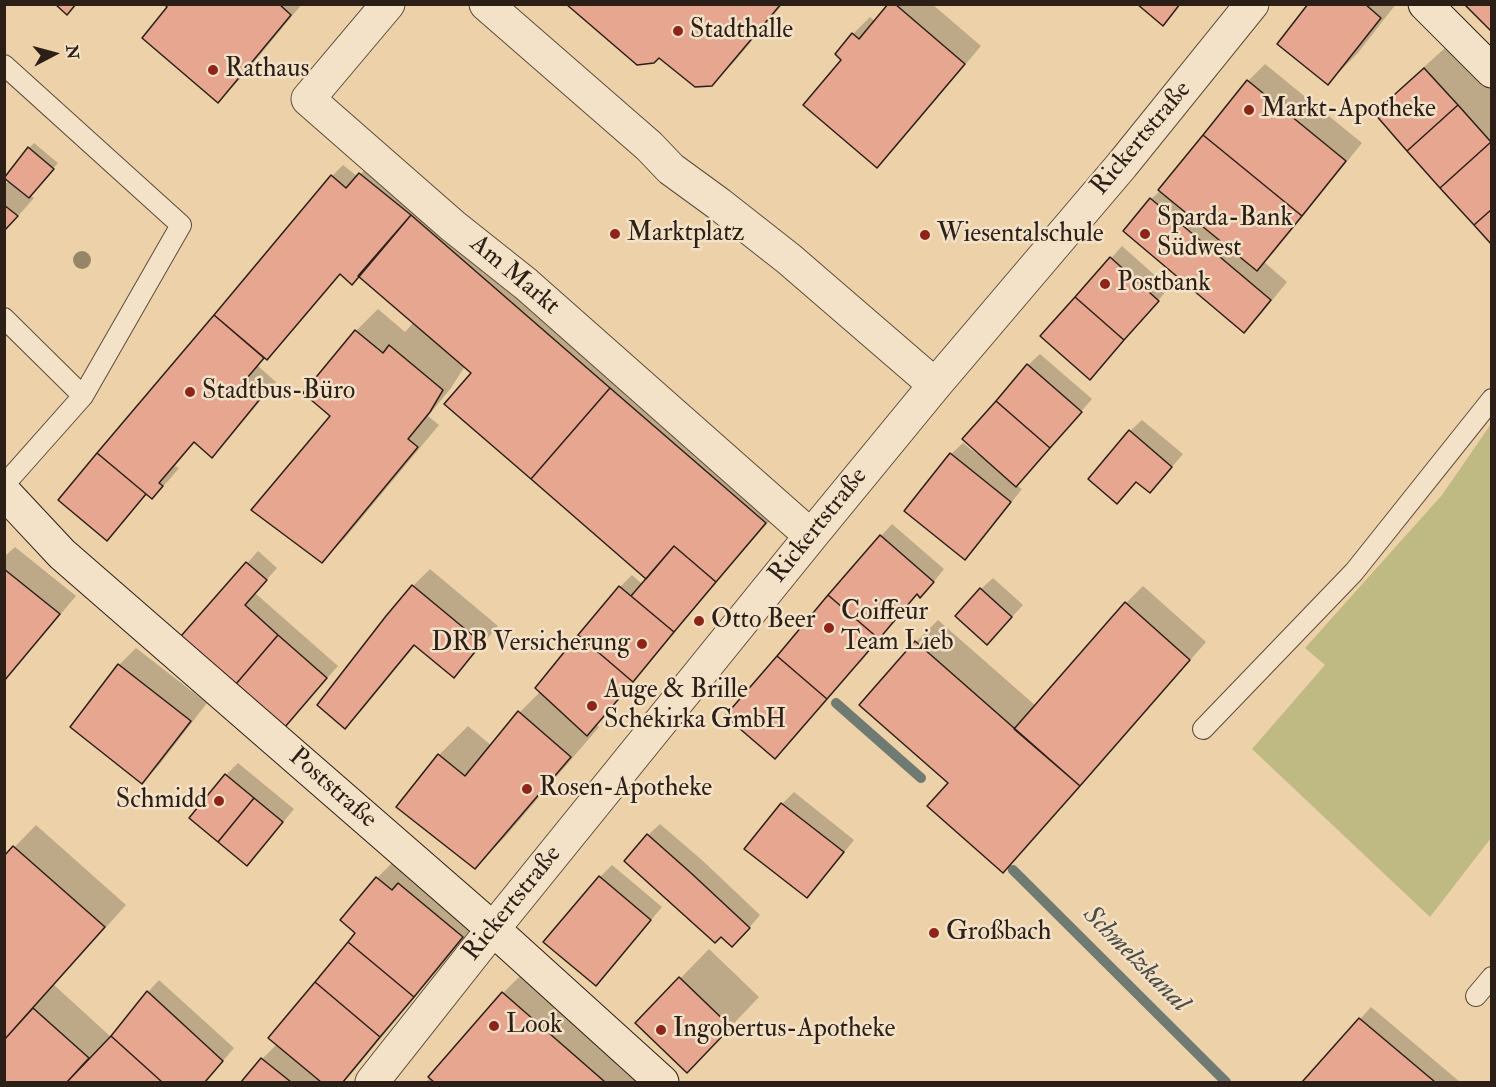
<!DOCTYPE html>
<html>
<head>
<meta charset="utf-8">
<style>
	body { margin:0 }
	#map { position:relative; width:1496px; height:1087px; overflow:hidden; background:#edd2a9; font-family:"IM FELL Double Pica",serif }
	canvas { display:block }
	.frame { position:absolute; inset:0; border:6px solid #2c1f17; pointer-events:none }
	.north { position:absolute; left:24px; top:24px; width:60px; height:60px; -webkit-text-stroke:4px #f3e2c7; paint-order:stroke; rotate:84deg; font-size:16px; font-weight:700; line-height:24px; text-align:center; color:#2c1f17 }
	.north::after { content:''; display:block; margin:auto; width:21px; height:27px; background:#2c1f17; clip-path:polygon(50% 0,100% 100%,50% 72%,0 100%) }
</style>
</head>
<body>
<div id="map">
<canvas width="1496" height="1087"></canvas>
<div class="frame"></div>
<div class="north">N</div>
</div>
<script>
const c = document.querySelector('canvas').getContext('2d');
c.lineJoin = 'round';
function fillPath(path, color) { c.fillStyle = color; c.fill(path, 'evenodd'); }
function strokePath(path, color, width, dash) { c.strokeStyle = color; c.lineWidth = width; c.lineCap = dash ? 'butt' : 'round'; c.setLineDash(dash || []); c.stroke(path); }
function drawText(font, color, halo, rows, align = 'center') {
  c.font = font + ' "IM FELL Double Pica",serif'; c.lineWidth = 5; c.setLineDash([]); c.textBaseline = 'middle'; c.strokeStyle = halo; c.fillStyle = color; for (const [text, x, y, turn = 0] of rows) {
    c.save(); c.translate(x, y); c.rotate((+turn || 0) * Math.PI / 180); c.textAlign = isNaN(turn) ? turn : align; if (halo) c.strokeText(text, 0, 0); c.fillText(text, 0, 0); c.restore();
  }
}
const green = new Path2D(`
	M1491 424V838L1430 917 1252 749 1325 665 1305 648 1442 495Z`);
const shadow = new Path2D(`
	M166 4H302L240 79 218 101 169 7Z
	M568 4H783L734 62 712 84Z
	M890 4H932L981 46 894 149 877 166 843 60 853 34 870 17 876 22Z
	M1310 4H1396L1357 54 1328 83Z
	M1454 40 1492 82V243L1376 113 1405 84Z
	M1265 64 1362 143 1274 252 1264 262 1287 282 1261 314 1244 331 1151 199 1160 191 1248 81Z
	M34 143 58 163 30 195 34 198 4 232V185L10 180 29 148Z
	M372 162 787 501 727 569 597 725 599 727 504 838 475 867 439 755 468 726 492 746 520 712 541 691 537 687 620 587 632 575 643 585 654 572 473 373 465 366 451 388 428 416 439 425 344 539 322 561 332 415 356 331 378 309 405 332 414 322 360 275 341 273 258 366 276 382 229 438 212 455 195 441 175 466 179 468 169 480 152 497 147 493 107 539 60 500 332 176 343 165 358 177Z
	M1122 246 1169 288 1101 366 1042 336Z
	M1040 354 1092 399 1016 485 1022 489 976 547 965 558 951 454 963 443 977 454 1028 365Z
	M1142 420 1183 454 1161 480 1137 481 1117 502 1130 431Z
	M892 524 944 569 932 584 918 593 787 746 775 757 881 536Z
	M15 547 76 596 4 681V557Z
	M258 551 277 568 255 593 338 666 296 713 183 636Z
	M430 569 498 626 471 658 454 676 416 644 362 710 345 727 413 586Z
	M993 578 1023 605 999 631 981 589Z
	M1143 586 1206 642 1025 849 1003 871 950 782 916 642 938 620 1036 706 1126 603Z
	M136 648 207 703 159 765 142 782 119 665Z
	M238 763 294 809 259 852 247 864 191 818 226 775Z
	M794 792 854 840 818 885 807 896 746 849 782 804Z
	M660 824 703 861 760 915 744 934 648 835Z
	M36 825 126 905 54 985 111 1037 148 992 159 980 234 1048 205 1082H4V858Z
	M394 861 479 920 351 1074 343 1082H243L262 1059 277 1044 357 932 342 920 377 878Z
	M612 865 662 907 607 973 600 877Z
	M709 949 759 997 716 1042 637 1023Z
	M520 976 642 1082H426L503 993Z
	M1371 1007 1460 1082H1304Z`);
const stream = new Path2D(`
	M836 703 921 778
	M1013 870 1226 1082`);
const building = new Path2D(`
	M55 4H76L67 15Z
	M164 4H279L291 15 218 103 142 38 167 7Z
	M566 4H781L712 86 695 87 659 58 654 63 637 65Z
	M888 4H895L965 64 877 168 803 105 841 60 835 54 852 33 859 39Z
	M1137 4H1180L1163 26Z
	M1308 4H1365L1381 18 1328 85 1277 44Z
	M1464 4H1492V32Z
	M1424 68 1458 105 1407 151 1374 113Z
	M1247 80 1346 161 1302 216 1203 135Z
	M1458 105 1491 142 1440 188 1407 151Z
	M1203 135 1302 216 1257 271 1158 190Z
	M1491 142 1492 209 1474 225 1440 188Z
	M28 147 54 169 29 198 4 178Z
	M359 173 411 215 352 285 340 274 267 360 214 315 331 175 346 188Z
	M1150 198 1271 300 1244 333 1123 231Z
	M4 205 18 216 4 231Z
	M1492 209V245L1474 225Z
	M411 215 610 388 531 479 444 404 471 373 358 276Z
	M1110 257 1159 301 1124 340 1075 297Z
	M1075 297 1124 340 1090 380 1040 336Z
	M214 315 264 358 242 384 260 399 212 458 194 442 159 483 163 486 152 499 97 453Z
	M355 330 383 353 389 345 443 390 430 412 408 439 418 447 322 563 251 510 330 416 303 393Z
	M1027 364 1082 412 1050 448 996 401Z
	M610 388 766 523 716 582 674 546 646 579 531 479Z
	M996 401 1050 448 1016 487 962 439Z
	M1129 430 1172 467 1150 493 1136 482 1117 504 1088 479Z
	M97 453 146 494 107 541 58 500Z
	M950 453 1011 502 965 560 904 511Z
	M880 535 934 582 920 598 917 594 879 639 828 595Z
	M674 546 716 582 674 632 631 596Z
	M246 562 267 580 245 605 278 635 236 684 181 636Z
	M4 569 60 614 4 681Z
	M412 585 482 643 454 678 414 645 345 729 317 705 386 616Z
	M619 586 674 632 633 682 578 635Z
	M980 588 1012 617 987 645 955 616Z
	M828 595 879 639 827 699 777 656Z
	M1125 602 1190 660 1080 786 1014 729Z
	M278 635 327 678 285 727 236 684Z
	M578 635 633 682 587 736 535 688Z
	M915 641 1080 786 1003 873 927 806 948 783 859 705Z
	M777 656 827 699 775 759 725 716Z
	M118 664 191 721 142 784 70 727Z
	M518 711 571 757 475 869 396 807 438 754 465 776Z
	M225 774 254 798 218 842 189 818Z
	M254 798 283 822 247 866 218 842Z
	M781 803 844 852 807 898 744 849Z
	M647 834 691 873 750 928 732 947 721 937 715 943 624 861Z
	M13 846 105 927 4 1040V856Z
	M599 876 651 920 596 986 543 942Z
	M376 877 392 890 398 883 463 937 414 997 348 942 355 933 340 920Z
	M348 942 414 997 380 1037 315 982Z
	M679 977 731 1027 687 1073 635 1023Z
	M315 982 380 1037 343 1082H321L268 1038Z
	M147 991 223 1061 205 1082H162L111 1036Z
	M502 992 605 1082H434L428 1077Z
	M33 1008 89 1058 67 1082H4V1040Z
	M1359 1018 1435 1082H1302Z
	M111 1036 162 1082H67Z
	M261 1058 291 1082H241Z`);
const lane = new Path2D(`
	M4 65 181 225 83 396 4 485
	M4 318 83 396
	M1203 729 1354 572 1492 399
	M1476 996 1492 977`);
const street = new Path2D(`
	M388 4 308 99 453 226 526 284 811 536
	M486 4 649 146 671 169 719 204 789 259 935 385
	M372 1082 493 929 811 536 935 385 1122 165 1252 4`);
const secondary = new Path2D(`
	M1425 4 1492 71
	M4 492 62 554 493 929 662 1082`);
const trees = [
	[82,260]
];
const markers = [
	[678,31,6,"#8f2418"],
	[213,70,6,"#8f2418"],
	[1249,110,6,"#8f2418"],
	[615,234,6,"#8f2418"],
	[1145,234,6,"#8f2418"],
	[925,235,6,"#8f2418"],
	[1105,284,6,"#8f2418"],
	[190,392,6,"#8f2418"],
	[699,621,6,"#8f2418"],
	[829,628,6,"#8f2418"],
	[642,644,6,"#8f2418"],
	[592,706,6,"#8f2418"],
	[527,789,6,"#8f2418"],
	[219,801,6,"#8f2418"],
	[934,933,6,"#8f2418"],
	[494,1026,6,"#8f2418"],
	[661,1030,6,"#8f2418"]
];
const poiNames = [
	["Stadthalle",690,31],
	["Rathaus",225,70],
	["Markt-Apotheke",1261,110],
	["Sparda-Bank",1157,219],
	["Südwest",1157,249],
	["Marktplatz",627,234],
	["Wiesentalschule",937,235],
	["Postbank",1117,284],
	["Stadtbus-Büro",202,392],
	["Coiffeur",841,613],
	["Team Lieb",841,643],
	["Otto Beer",711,621],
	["DRB Versicherung",630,644,"right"],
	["Auge & Brille",604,691],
	["Schekirka GmbH",604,721],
	["Rosen-Apotheke",539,789],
	["Schmidd",207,801,"right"],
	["Großbach",946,933],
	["Look",506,1026],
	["Ingobertus-Apotheke",673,1030]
];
const streetNames = [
	["Rickertstraße",1142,139,-50],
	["Am Markt",514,276,40],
	["Rickertstraße",819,526,-51],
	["Poststraße",332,789,41],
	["Rickertstraße",513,904,-51]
];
const waterNames = [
	["Schmelzkanal",1135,960,45]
];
fillPath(green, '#bfba84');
fillPath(shadow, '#0003');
strokePath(stream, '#6f7a73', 10);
fillPath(building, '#e6a690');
strokePath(building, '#2c1f17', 1.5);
strokePath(lane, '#5c4c3c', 22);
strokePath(street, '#5c4c3c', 35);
strokePath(secondary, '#2c1f17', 35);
strokePath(lane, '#f3e2c7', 20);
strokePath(street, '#f3e2c7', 33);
strokePath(secondary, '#f3e2c7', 33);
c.fillStyle = '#978568';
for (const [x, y] of trees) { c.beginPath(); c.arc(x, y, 9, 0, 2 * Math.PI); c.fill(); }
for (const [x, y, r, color] of markers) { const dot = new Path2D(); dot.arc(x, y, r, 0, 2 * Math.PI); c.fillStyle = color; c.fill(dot); strokePath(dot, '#f3e2c7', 2); }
drawText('26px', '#2c1f17', '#f3e2c7', poiNames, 'left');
drawText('26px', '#2c1f17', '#f3e2c7', streetNames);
drawText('italic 27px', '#4d4c45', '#f3e2c7', waterNames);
</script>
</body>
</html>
